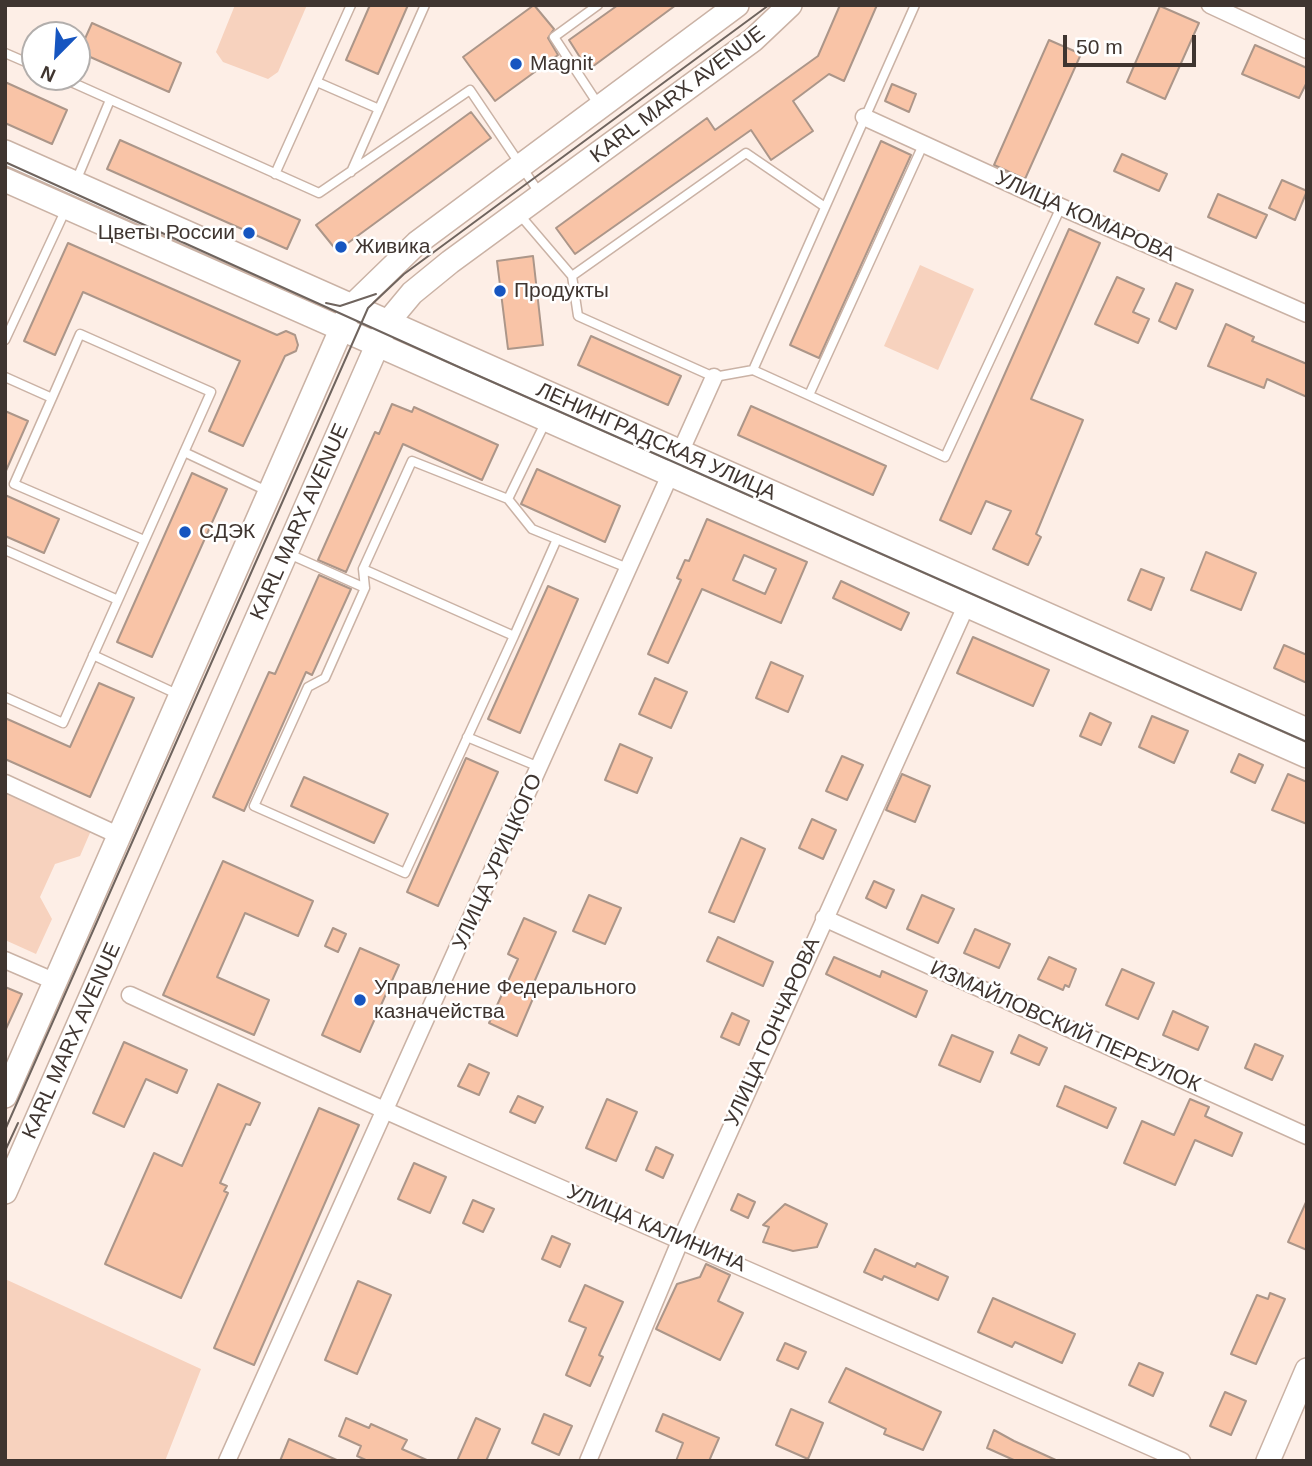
<!DOCTYPE html>
<html>
<head>
<meta charset="utf-8">
<style>
	body { margin:0 }
	#map { position:relative; width:1312px; height:1466px; overflow:hidden; background:#fdeee6; font-family:Helvetica,sans-serif }
	canvas { display:block }
	.frame { position:absolute; inset:0; border:7px solid #3f3530; pointer-events:none }
	.north { position:absolute; left:21px; top:21px; width:70px; height:70px; box-sizing:border-box; background:#fff; border:2px solid #b2aeac; border-radius:50%; rotate:204deg; font-size:19px; font-weight:700; line-height:28px; text-align:center; color:#3f3530 }
	.north::after { content:''; display:block; margin:auto; width:24px; height:32px; background:#1655c0; clip-path:polygon(50% 0,100% 100%,50% 72%,0 100%) }
	.scale { position:absolute; left:1063px; top:35px; width:133px; height:32px; box-sizing:border-box; border:4px solid #3f3530; border-top:0; padding-left:9px; font-size:21px; line-height:24px; white-space:nowrap; color:#3f3530; -webkit-text-stroke:5px #fff; paint-order:stroke }
</style>
</head>
<body>
<div id="map">
<canvas width="1312" height="1466"></canvas>
<div class="frame"></div>
<div class="north">N</div>
<div class="scale">50 m</div>
</div>
<script>
const c = document.querySelector('canvas').getContext('2d');
c.lineJoin = 'round';
function fillPath(path, color) { c.fillStyle = color; c.fill(path, 'evenodd'); }
function strokePath(path, color, width, dash) { c.strokeStyle = color; c.lineWidth = width; c.lineCap = dash ? 'butt' : 'round'; c.setLineDash(dash || []); c.stroke(path); }
function drawText(font, color, halo, rows, align = 'center') {
  c.font = font + ' Helvetica,sans-serif'; c.lineWidth = 5; c.setLineDash([]); c.textBaseline = 'middle'; c.strokeStyle = halo; c.fillStyle = color; for (const [text, x, y, turn = 0] of rows) {
    c.save(); c.translate(x, y); c.rotate((+turn || 0) * Math.PI / 180); c.textAlign = isNaN(turn) ? turn : align; if (halo) c.strokeText(text, 0, 0); c.fillText(text, 0, 0); c.restore();
  }
}
const green = new Path2D(`
	M235 5H307L278 72 268 79 223 62 216 52Z
	M920 265 974 289 938 370 884 346Z
	M5 787 93 826 80 856 55 864 40 897 52 919 36 954 5 940Z
	M5 1279 201 1369 165 1461H5Z`);
const building = new Path2D(`
	M370 5H408L378 74 346 60Z
	M534 5 554 29 548 38 558 55 495 101 463 57Z
	M618 5H676L588 70 569 40Z
	M840 5H877L844 81 829 74 793 101 813 131 771 160 751 130 575 254 556 228 707 118 715 130 818 56Z
	M1160 6 1199 23 1165 99 1127 82Z
	M92 23 181 63 169 92 79 52Z
	M1049 40 1081 54 1025 179 994 165Z
	M1255 45 1307 68V82L1299 98 1242 74Z
	M5 82 67 110 52 144 5 123Z
	M892 84 916 94 909 112 885 101Z
	M471 112 491 138 337 251 316 225Z
	M120 140 300 220 287 249 107 169Z
	M881 141 911 155 819 358 790 345Z
	M1122 154 1167 174 1159 191 1114 171Z
	M1282 180 1307 191 1295 220 1269 208Z
	M1218 194 1267 215 1256 238 1208 217Z
	M1069 229 1100 243 1031 399 1083 420 1036 534 1041 537 1028 565 993 549 1011 511 986 501 971 534 940 520Z
	M68 243 277 335 286 331 295 335 298 345 296 351 285 356 243 446 209 431 240 361 83 292 55 355 24 341Z
	M533 256 543 345 508 349 497 261Z
	M1117 277 1144 289 1133 312 1149 319 1138 343 1095 324Z
	M1176 283 1193 290 1176 329 1159 321Z
	M1226 324 1254 337 1252 341 1307 364V397L1267 379 1264 388 1208 366Z
	M591 336 681 376 668 405 578 365Z
	M392 404 412 412 414 407 498 445 482 480 403 444 346 572 318 560 375 432 379 434Z
	M751 406 886 466 873 495 738 435Z
	M5 411 28 421 5 473Z
	M537 469 620 506 605 542 521 504Z
	M192 473 227 489 152 657 117 642Z
	M5 495 59 519 44 553 5 536Z
	M707 519 807 562 781 623 702 589 668 663 648 654 681 580 677 578 685 560 689 561ZM744 555 776 569 765 594 733 580Z
	M1206 552 1256 573 1241 610 1191 590Z
	M1141 569 1164 578 1151 610 1128 600Z
	M319 575 351 589 312 675 306 672 244 811 213 797 269 672 275 674Z
	M841 581 909 613 901 630 833 598Z
	M548 586 578 599 520 733 488 719Z
	M973 637 1049 670 1033 706 957 673Z
	M1284 645 1307 655V683L1274 668Z
	M771 662 803 676 788 712 756 698Z
	M655 678 687 692 671 728 639 714Z
	M99 683 134 698 90 797 5 759V718L70 747Z
	M1090 713 1111 723 1101 745 1080 736Z
	M1152 716 1188 731 1174 763 1139 747Z
	M620 744 652 758 637 793 605 780Z
	M1239 754 1263 765 1255 783 1231 772Z
	M842 756 863 765 847 800 826 791Z
	M466 758 498 772 438 906 407 892Z
	M902 774 930 786 915 822 886 810Z
	M1288 774 1307 782V824L1272 810Z
	M304 777 388 814 374 843 291 806Z
	M812 819 836 830 823 859 799 848Z
	M741 838 765 849 734 922 709 912Z
	M223 861 313 901 298 936 245 913 217 977 269 1000 254 1035 163 995Z
	M874 881 894 890 886 908 866 898Z
	M589 895 621 908 605 944 573 931Z
	M922 895 954 909 938 943 907 929Z
	M524 918 556 932 532 987 537 989 517 1036 489 1023 518 959 508 954Z
	M333 928 346 934 338 952 325 946Z
	M975 929 1010 944 999 968 964 953Z
	M718 937 773 962 763 986 707 961Z
	M360 948 399 965 360 1052 322 1035Z
	M834 957 880 977 882 971 927 991 916 1017 826 974Z
	M1049 957 1076 969 1069 987 1065 985 1063 990 1038 979Z
	M1122 969 1154 983 1138 1019 1106 1005Z
	M5 987 22 994 5 1031Z
	M1173 1011 1208 1027 1198 1050 1163 1035Z
	M732 1013 749 1021 739 1045 721 1037Z
	M952 1035 993 1052 980 1082 939 1065Z
	M1019 1035 1047 1048 1039 1065 1011 1053Z
	M124 1042 187 1070 177 1093 146 1079 124 1127 93 1113Z
	M1255 1044 1283 1056 1272 1080 1245 1068Z
	M469 1064 489 1073 479 1095 458 1086Z
	M218 1084 260 1103 250 1125 246 1124 220 1183 227 1186 224 1191 228 1193 181 1298 105 1264 154 1153 182 1166Z
	M1065 1086 1116 1108 1107 1128 1057 1106Z
	M518 1096 543 1107 535 1123 510 1112Z
	M607 1099 637 1112 616 1161 586 1148Z
	M1190 1099 1209 1107 1205 1116 1242 1133 1232 1156 1195 1140 1175 1185 1124 1163 1142 1121 1174 1135Z
	M319 1108 359 1125 254 1365 214 1348Z
	M656 1147 673 1155 663 1178 646 1170Z
	M414 1163 446 1177 430 1213 398 1199Z
	M738 1194 755 1202 748 1218 731 1210Z
	M473 1200 494 1209 483 1232 463 1223Z
	M1307 1200V1250L1288 1242Z
	M785 1204 827 1224 817 1247 793 1251 763 1242 769 1227 763 1225Z
	M552 1236 570 1244 560 1267 542 1259Z
	M875 1249 915 1267 917 1263 948 1277 938 1300 884 1276 882 1280 864 1272Z
	M706 1264 730 1275 718 1301 743 1313 720 1360 656 1329 677 1284 700 1277Z
	M358 1281 391 1295 357 1374 325 1360Z
	M585 1285 623 1302 599 1355 603 1357 590 1386 566 1375 586 1328 569 1321Z
	M1270 1293 1285 1299 1256 1364 1231 1354 1257 1295 1268 1299Z
	M993 1298 1075 1334 1062 1363 1015 1342 1012 1347 978 1332Z
	M785 1343 806 1352 798 1369 777 1360Z
	M1139 1363 1163 1373 1153 1396 1129 1385Z
	M846 1368 941 1412 923 1450 884 1434 886 1429 829 1402Z
	M1225 1392 1246 1401 1231 1435 1210 1426Z
	M791 1409 823 1423 808 1459 776 1445Z
	M544 1414 572 1426 559 1455 532 1443Z
	M663 1414 719 1438 709 1461H676L683 1443 656 1431Z
	M346 1418 369 1428 371 1424 407 1440 402 1449 429 1461H368L357 1456 361 1446 339 1436Z
	M476 1418 500 1429 486 1461H457Z
	M994 1430 1014 1441 1058 1461H1016L987 1448Z
	M289 1439 339 1461H280Z`);
const lane = new Path2D(`
	M598 5 554 37 598 104
	M5 53 35 66
	M60 77 319 193 470 90 540 194
	M317 82 379 109
	M351 172 425 5
	M275 174 351 5
	M76 181 110 100
	M519 214 572 276 578 316 714 377 753 370 945 457 1061 207
	M572 276 746 153 825 207
	M5 340 66 209
	M753 370 915 5
	M5 377 52 398 80 334 211 392 63 723 5 697
	M809 395 923 145
	M52 398 14 484 144 540
	M546 421 508 499 412 461 363 569 514 636 557 539
	M184 452 267 491
	M508 499 532 529 630 569
	M5 550 118 600
	M289 554 365 588 363 569
	M365 588 325 678 308 687 254 806 405 873 514 636
	M93 655 179 695
	M467 737 539 767`);
const street = new Path2D(`
	M1210 5 1307 50
	M864 117 1061 207 1307 314
	M5 783 120 836
	M824 918 1307 1136
	M5 960 56 982
	M130 995C478 1155 831 1305 1182 1461
	M227 1461 714 377
	M588 1461 681 1239 966 606`);
const secondary = new Path2D(`
	M5 152 1307 730
	M5 180 1307 756
	M5 1096 351 307 417 243 737 5
	M5 1192 387 323 412 293 450 262 753 40 790 5
	M1268 1461 1307 1370`);
const tram = new Path2D(`
	M5 162 461 368 1307 742
	M326 303 340 306 376 294
	M5 1130 368 308 404 274 769 5
	M5 1151 18 1123`);
const markers = [
	[516,64,7,"#1655c0"],
	[249,233,7,"#1655c0"],
	[341,247,7,"#1655c0"],
	[500,291,7,"#1655c0"],
	[185,532,7,"#1655c0"],
	[360,1000,7,"#1655c0"]
];
const poiNames = [
	["Magnit",530,64],
	["Цветы России",235,233,"right"],
	["Живика",355,247],
	["Продукты",514,291],
	["СДЭК",199,532],
	["Управление Федерального",374,988],
	["казначейства",374,1012]
];
const streetNames = [
	["KARL MARX AVENUE",678,95,-37],
	["УЛИЦА КОМАРОВА",1085,217,24],
	["ЛЕНИНГРАДСКАЯ УЛИЦА",656,442,24],
	["KARL MARX AVENUE",300,522,-66],
	["УЛИЦА УРИЦКОГО",498,862,-66],
	["ИЗМАЙЛОВСКИЙ ПЕРЕУЛОК",1065,1027,24],
	["УЛИЦА ГОНЧАРОВА",773,1032,-66],
	["KARL MARX AVENUE",72,1041,-66],
	["УЛИЦА КАЛИНИНА",656,1229,23]
];
fillPath(green, '#f7d2be');
fillPath(building, '#f9c4a7');
strokePath(building, '#ac9689', 2);
strokePath(lane, '#cab2a5', 11);
strokePath(street, '#cab2a5', 19);
strokePath(secondary, '#cab2a5', 26);
strokePath(lane, '#fff', 8);
strokePath(street, '#fff', 16);
strokePath(secondary, '#fff', 23);
strokePath(tram, '#6f645e', 2);
for (const [x, y, r, color] of markers) { const dot = new Path2D(); dot.arc(x, y, r, 0, 2 * Math.PI); c.fillStyle = color; c.fill(dot); strokePath(dot, '#fff', 2.5); }
drawText('21px', '#3f3530', '#fff', poiNames, 'left');
drawText('21px', '#3f3530', '#fff', streetNames);
</script>
</body>
</html>
